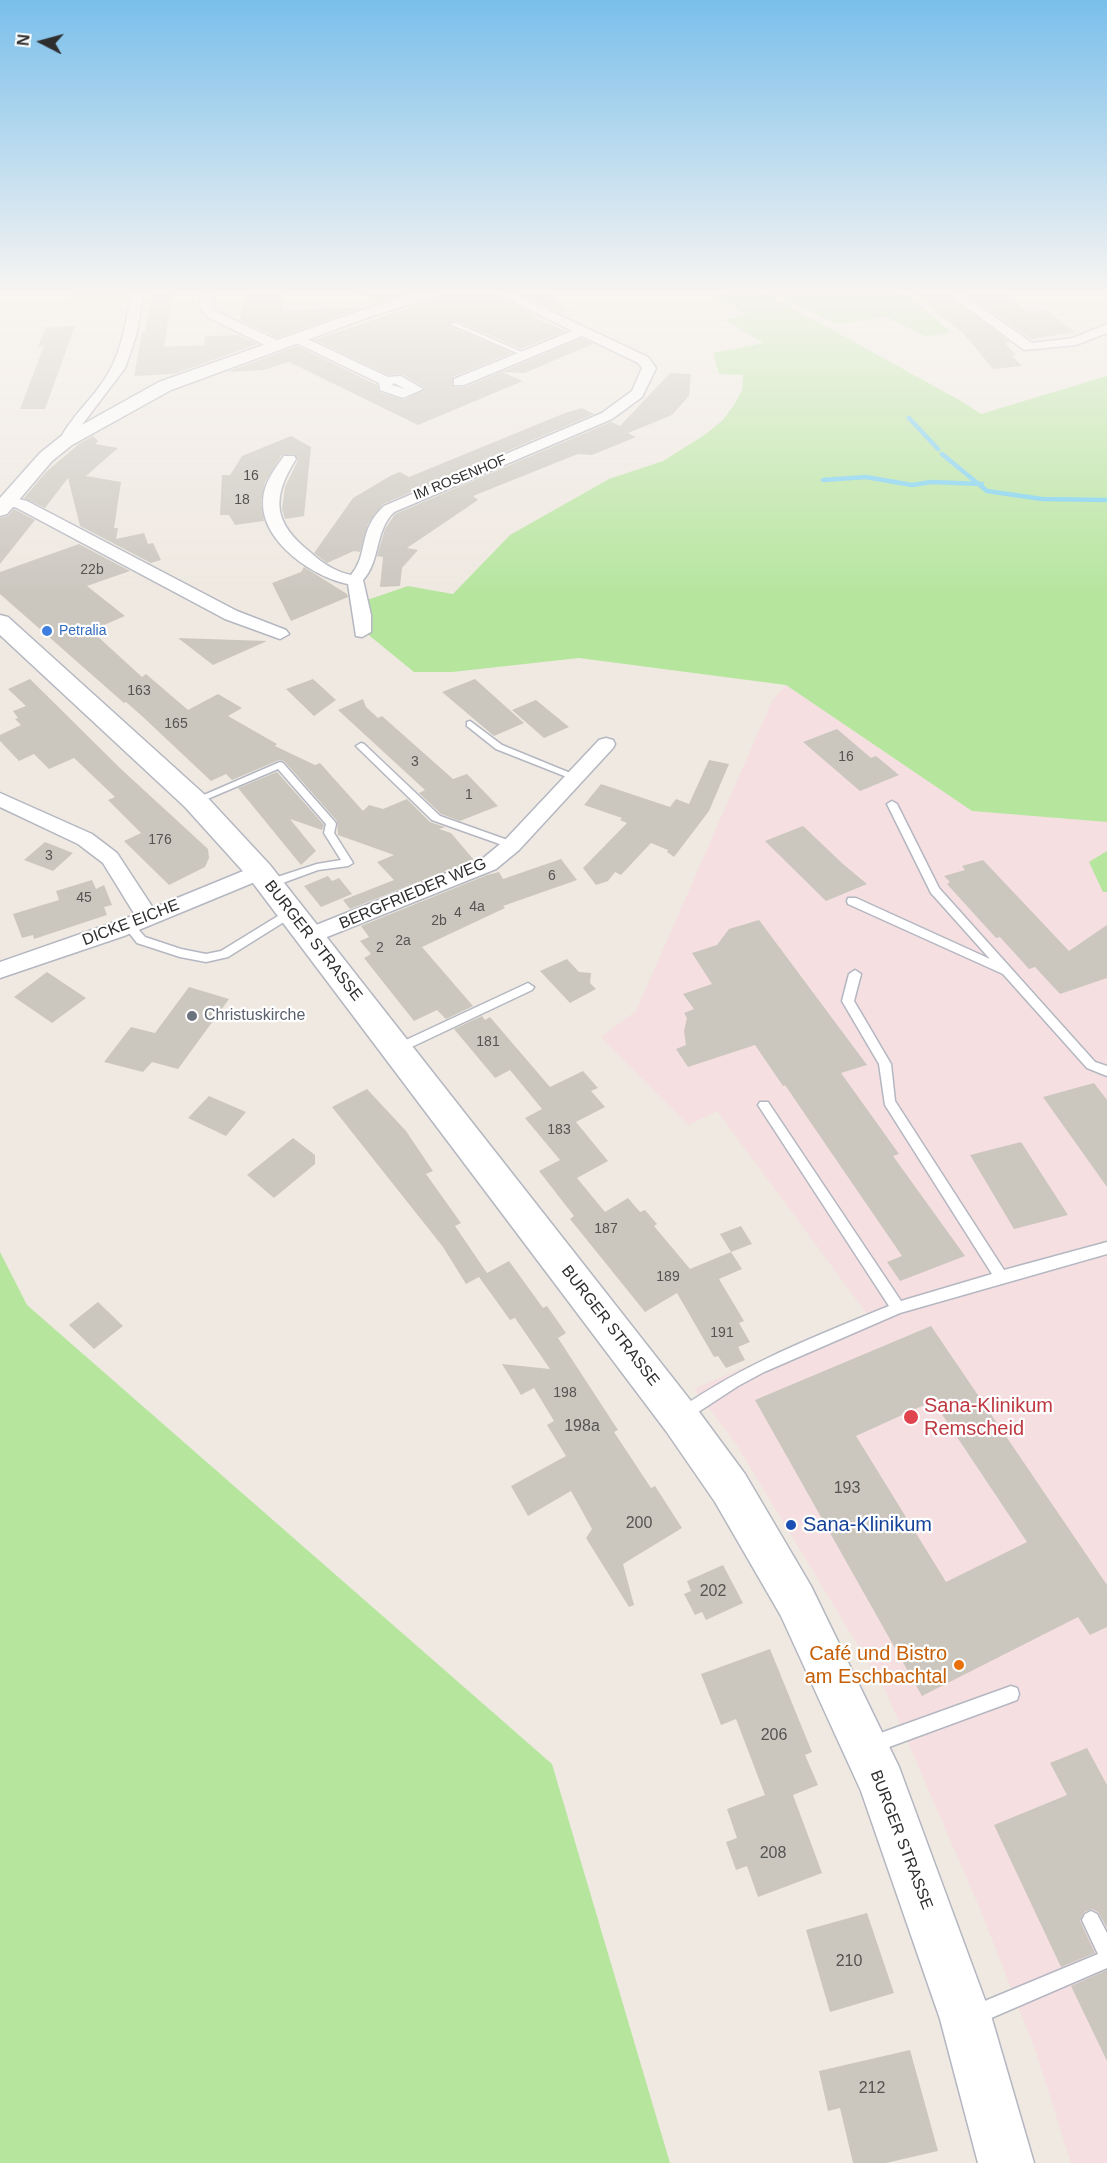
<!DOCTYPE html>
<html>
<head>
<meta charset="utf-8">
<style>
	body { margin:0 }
	#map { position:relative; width:1107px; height:2163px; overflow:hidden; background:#efe9e1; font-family:Helvetica,sans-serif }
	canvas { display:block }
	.north { position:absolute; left:12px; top:12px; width:60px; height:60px; -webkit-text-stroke:4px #fff; paint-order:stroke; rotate:276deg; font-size:16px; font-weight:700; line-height:24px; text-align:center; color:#2e2e2e }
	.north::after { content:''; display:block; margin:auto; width:21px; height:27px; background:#2e2e2e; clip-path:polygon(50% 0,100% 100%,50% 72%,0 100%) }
</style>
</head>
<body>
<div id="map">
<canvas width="1107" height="2163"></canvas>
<div class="north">N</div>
</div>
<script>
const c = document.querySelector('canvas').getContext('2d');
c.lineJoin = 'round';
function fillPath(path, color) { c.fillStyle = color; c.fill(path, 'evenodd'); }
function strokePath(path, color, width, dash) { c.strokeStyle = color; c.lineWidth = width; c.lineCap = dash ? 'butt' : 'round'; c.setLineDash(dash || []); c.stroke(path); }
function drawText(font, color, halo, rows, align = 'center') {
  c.font = font + ' Helvetica,sans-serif'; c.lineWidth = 4.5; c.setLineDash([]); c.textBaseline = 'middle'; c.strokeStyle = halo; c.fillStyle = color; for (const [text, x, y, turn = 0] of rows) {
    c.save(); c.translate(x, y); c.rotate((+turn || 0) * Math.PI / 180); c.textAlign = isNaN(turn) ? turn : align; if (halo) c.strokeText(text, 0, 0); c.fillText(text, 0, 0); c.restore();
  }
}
const education = new Path2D(`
	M72 292H129L127 302 68 304Z`);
const medical = new Path2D(`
	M786 685 972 811 1107 822V2163H1071L1035 2049 980 1909 886 1692 736 1444 694 1389 867 1314 717 1111 688 1125 601 1037 636 1011 772 701Z`);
const green = new Path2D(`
	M727 292H764L961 401 981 414 1107 376V822L972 811 786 685 579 658 452 672H414L365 632 367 600 408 586 453 594 510 535 609 479 663 461 706 434 723 420 734 405 742 390 743 375 719 374 713 353 763 343 725 320 746 314 714 296Z
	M768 292H896L910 296 950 332 926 337 887 317 837 324Z
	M1107 851V892H1103L1089 862Z
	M0 1252 27 1305 552 1764 670 2163H0Z`);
const stream = new Path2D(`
	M909 418 938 449
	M942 454 987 491 1042 499 1107 500
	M823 480 866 477 912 485 931 482 982 484`);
const building = new Path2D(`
	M153 292H173L164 347 204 345 205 336 238 335 258 344 174 374 134 376 142 332H145Z
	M251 292H282L281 311 364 307 277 338 240 320 243 296 251 295Z
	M356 292H412L379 302Z
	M445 292H492L537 316 532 317 566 331 521 349 457 321H450L451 327 512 353 453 377 454 387H465L582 338 593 344 525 373 502 372 523 381 418 425 289 362 263 370 227 372 297 346 377 385 379 392 404 400 425 388 402 374 388 375 314 340 441 297Z
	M515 292H549L569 311 558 312Z
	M910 292H944L1010 342 1005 343 1016 355 1012 356 1022 366 993 369 963 333Z
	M964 292H1005L1006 296 1028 312 1046 310 1075 332 1031 339Z
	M75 326 45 409H20L44 346 38 347 46 327Z
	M670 373 691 374 689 396 672 415 628 433 636 437 592 455 578 454 473 496 478 500 407 548 418 550 402 568 400 586 380 587 383 557 377 556 385 529 395 514 611 422 620 426Z
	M582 408 594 414 383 504 368 524 360 552 354 551 327 563 314 553 353 498 392 475 400 472 409 477 565 413Z
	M93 436 98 441 95 444 118 448 86 476 121 482 114 528H118L116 539 144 533 148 544 153 543 161 560 151 563 80 526 68 478 45 508 24 498 46 472 80 443Z
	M291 436 311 447 304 516 285 519 282 509 285 487 298 460 294 454 282 455 265 482 261 502 264 521 235 525 229 515H220L222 475H230L242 456Z
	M14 509 35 520 0 564V518L8 516Z
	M79 544 130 571 87 586 125 616 97 628 102 632 96 635 142 677 146 674 188 710 218 694 242 708 228 716 277 744 275 746 315 765 320 763 363 811 369 805 383 809 407 799 430 822 445 827 439 829 451 833 474 860 350 909 343 900 394 880 377 862 394 855 338 835 337 821 284 761 279 760 232 780 226 774 211 781 143 717 126 702 124 703 0 594V572Z
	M304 567 347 594 348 597 291 621 272 583 301 572Z
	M178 638 267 641 213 665Z
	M30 679 121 769 208 849 209 858 205 867 169 885 124 841 141 833 108 800 115 797 74 758 49 769 34 754 19 761 0 741V735L21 725 15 719 18 718 13 711 26 706 8 689Z
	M313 679 336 700 314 716 286 689Z
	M475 679 524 723 494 736 442 692Z
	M363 699 366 707 378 718 382 716 453 779 467 774 498 806 460 821 441 814 419 793 425 790 338 710Z
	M536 700 569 727 544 738 512 710Z
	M837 729 871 758 876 756 899 775 860 791 803 742Z
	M709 760 729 764 709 811 674 857 667 852 668 850 651 843 621 875 615 872 608 881 596 885 583 868 627 823 620 820 622 818 584 805 601 784 670 807 676 799 689 804Z
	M277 772 324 825 322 830 290 819 316 851 301 865 238 788Z
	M803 826 843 864 867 884 826 901 765 841Z
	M45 842 73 853 53 871 24 860Z
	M561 859 577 880 503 906 505 908 422 947 473 1006 446 1019 437 1010 414 1021 364 958 371 954 360 941 369 937 361 926 487 875 499 872 503 879Z
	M983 860 1069 951 1107 925V978L1060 994 1035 967 1029 969 1000 937 996 938 947 884 950 882 944 876 965 870 962 866Z
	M328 876 332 881 339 878 352 894 321 907 304 886Z
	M92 880 96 889 104 885 112 905 104 907 107 915 34 939 33 935 22 938 13 914 59 900 56 891Z
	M759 920 867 1065 841 1073 899 1154 893 1156 965 1256 900 1281 887 1262 902 1256 785 1085 783 1086 755 1045 688 1067 676 1049 686 1045 684 1031 687 1018 684 1013 694 1009 683 994 712 984 692 953 717 945 729 929Z
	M567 959 579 972 591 973 590 983 596 989 570 1003 540 971Z
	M47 972 86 998 52 1023 14 997Z
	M189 987 229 999 178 1069 152 1062 143 1072 104 1062 131 1027 155 1033Z
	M482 1016 485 1020 490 1017 550 1087 583 1071 598 1088 591 1091 605 1107 576 1122 608 1161 577 1178 605 1212 628 1198 640 1212 645 1210 657 1224 654 1226 690 1269 731 1252 742 1269 719 1279 744 1321 739 1323 750 1342 738 1347 745 1360 726 1368 718 1356 714 1357 677 1293 645 1312 570 1219 574 1216 539 1171 560 1160 525 1118 542 1109 510 1070 495 1078 454 1029Z
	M1094 1083 1107 1100V1187L1043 1097Z
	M367 1089 406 1131 433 1171 426 1174 461 1223 455 1226 487 1273 509 1261 543 1308 547 1306 566 1333 558 1338 618 1430 614 1432 651 1488 655 1486 682 1528 623 1564 634 1605 629 1607 586 1538 592 1529 571 1491 528 1516 511 1486 566 1456 547 1425 554 1421 534 1388 521 1395 502 1364 550 1369 515 1318 510 1320 479 1277 466 1284 443 1247 332 1107Z
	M209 1096 246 1112 226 1136 188 1118Z
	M293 1138 315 1155V1164L274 1198 247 1175Z
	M1021 1142 1068 1215 1014 1229 970 1155Z
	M741 1226 752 1244 731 1252 720 1234Z
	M98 1302 123 1326 94 1349 69 1325Z
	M931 1326 1107 1585V1627L1090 1635 1078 1617 922 1696 755 1400ZM933 1401 1027 1542 946 1582 856 1436Z
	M723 1565 743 1603 706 1620 702 1612 695 1615 684 1594 691 1591 687 1581Z
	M770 1649 812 1752 805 1755 818 1785 793 1795 822 1873 758 1897 747 1866 736 1870 726 1842 737 1838 727 1809 765 1795 736 1719 721 1725 701 1674Z
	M1087 1748 1107 1785V1928L1098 1912 1092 1909 1084 1912 1080 1921 1095 1953 1061 1967 994 1825 1067 1795 1050 1763Z
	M867 1913 894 1993 830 2012 806 1930Z
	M1107 1970V2061L1071 1986Z
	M910 2050 938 2151 886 2163H853L840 2108 828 2111 819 2071Z`);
const service = new Path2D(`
	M452 323H456L529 355 524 356 452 325Z
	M470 721 502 745 580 777 575 780 572 779 496 749 467 726V722Z
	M361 743 364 744 440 816 516 843V847H508L432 820 358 748 356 746Z
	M280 762 283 763 335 822 336 824 334 833 353 863 348 866 318 870 269 888 265 887 264 884 265 881 317 864 341 860 324 833 326 824 278 769 198 803H192L190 801Z
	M892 801 897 804 939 888 1095 1062 1107 1066V1076L1087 1068 1003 974 848 904 847 901 848 898H856L990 959 931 893 887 804Z
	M291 908 296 912 295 915 228 957 206 962 180 957 137 943 123 925 124 922H132L145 937 181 949 206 954 221 951Z
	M855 970 861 974 854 1001 891 1064 895 1101 1004 1270 1107 1242V1254L900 1313 764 1372 738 1386 683 1422 678 1420 676 1415 678 1410C743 1364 816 1336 889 1306L760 1108 758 1105 760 1102H768L901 1301 992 1274 885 1105 879 1064 842 1001 849 974Z
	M528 983 534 987 532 990 401 1052 397 1053 391 1049 393 1046Z
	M1011 1686 1017 1688 1019 1694 1017 1700 870 1754 864 1751 861 1745 864 1739Z
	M1091 1911 1097 1914 1107 1933V1968L975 2025 968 2022 965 2015 968 2008 1098 1954 1082 1920 1085 1914Z`);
const minor = new Path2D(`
	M132 292H144L136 336 125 368 81 426 71 444H61L59 441C71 416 92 400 106 377 122 352 126 321 132 292Z
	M206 292H218L212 300 213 308 217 312 281 342V348H271L209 318 201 309 200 300Z
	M494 292H510L648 357 656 368 642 397 612 419 394 512C374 532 381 560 363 580L371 615V632L362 637 356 636 348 584C313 577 262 542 263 502 263 484 274 470 284 456H294L296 459C271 498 273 523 310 552 321 562 335 572 351 575 369 554 357 531 384 506L602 413 632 391 642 368 638 363 582 336 464 385H454V379L572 331Z
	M946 292H960L1032 343 1073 338 1107 324V333L1076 345 1024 350Z
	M297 334 388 377 401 376 423 389 403 398 380 390 379 383 292 341 291 338ZM394 383 405 389 392 385Z
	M7 496 27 501 237 611 286 630 289 634 280 639 225 619 17 508 2 504 0 500Z
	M606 738 613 740 615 744 613 748 519 850 496 869 317 941 309 944 301 941 298 936 301 931 482 859 505 840 599 740Z
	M0 793 92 834 117 853 153 908 253 867H267L270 872 267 877 124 936 0 978V962L135 915 103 863 78 844 0 807Z`);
const tertiary = new Path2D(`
	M419 292H443L440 295 372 316 171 390 72 445 52 461 7 514 0 516V498L40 453 60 437 159 382 362 310Z`);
const secondary = new Path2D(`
	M0 615 8 617 205 795 270 865 694 1405 745 1474 811 1586 899 1767 992 2019 1034 2163H978L940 2019 861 1791 781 1616 715 1502 666 1431 250 879 185 807 0 635Z`);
const markers = [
	[47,631,6,"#3f7fe0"],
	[192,1016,6,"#6b7280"],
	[911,1417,8,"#e0444e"],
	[791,1525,6,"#1a4fb4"],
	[959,1665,6,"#e8710a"]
];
const numberNames = [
	["16",251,476],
	["18",242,500],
	["22b",92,570],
	["163",139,691],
	["165",176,724],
	["16",846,757],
	["3",415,762],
	["1",469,795],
	["176",160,840],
	["3",49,856],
	["6",552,876],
	["45",84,898],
	["4a",477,907],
	["4",458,913],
	["2b",439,921],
	["2a",403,941],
	["2",380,948],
	["181",488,1042],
	["183",559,1130],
	["187",606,1229],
	["189",668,1277],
	["191",722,1333],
	["198",565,1393]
];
const farStreetnames = [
	["IM ROSENHOF",460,478,-22]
];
const farShopnames = [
	["Petralia",59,631]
];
const streetNames = [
	["BERGFRIEDER WEG",413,894,-23],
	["DICKE EICHE",131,923,-21],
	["BURGER STRASSE",313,941,52],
	["BURGER STRASSE",610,1326,52],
	["BURGER STRASSE",901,1840,69]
];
const worshipNames = [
	["Christuskirche",204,1016]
];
const nearNumbernames = [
	["198a",582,1427],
	["193",847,1489],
	["200",639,1524],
	["202",713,1592],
	["206",774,1736],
	["208",773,1854],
	["210",849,1962],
	["212",872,2089]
];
const nearHealthnames = [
	["Sana-Klinikum",924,1406],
	["Remscheid",924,1429]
];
const nearTransitnames = [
	["Sana-Klinikum",803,1525]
];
const nearFoodnames = [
	["Café und Bistro",947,1654],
	["am Eschbachtal",947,1677]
];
fillPath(education, '#f0e6d1');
fillPath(medical, '#f5dfe0');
fillPath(green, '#b6e59e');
strokePath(stream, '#75cff0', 4.5);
fillPath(building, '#cbc7bf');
strokePath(service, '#b4b7c1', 3);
strokePath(minor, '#b4b7c1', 3);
strokePath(tertiary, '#b4b7c1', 3);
strokePath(secondary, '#b4b7c1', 3);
fillPath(service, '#fff');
fillPath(minor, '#fff');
fillPath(tertiary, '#fff');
fillPath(secondary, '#fff');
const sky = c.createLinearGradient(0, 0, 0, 595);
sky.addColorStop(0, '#7abfeb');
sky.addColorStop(0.49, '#f8f5f2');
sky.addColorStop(1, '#f8f5f200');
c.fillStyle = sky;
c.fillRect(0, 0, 1107, 595);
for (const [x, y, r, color] of markers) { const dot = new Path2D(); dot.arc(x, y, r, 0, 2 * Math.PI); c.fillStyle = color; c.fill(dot); strokePath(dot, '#fff', 2); }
drawText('14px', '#555452', null, numberNames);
drawText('14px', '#2e2e2e', '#fff', farStreetnames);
drawText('14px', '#366cbe', '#fff', farShopnames, 'left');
drawText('16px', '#2e2e2e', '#fff', streetNames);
drawText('16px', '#5b616d', '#fff', worshipNames, 'left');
drawText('16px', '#555452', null, nearNumbernames);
drawText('20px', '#be3a42', '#fff', nearHealthnames, 'left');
drawText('20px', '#164399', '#fff', nearTransitnames, 'left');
drawText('20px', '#c56008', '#fff', nearFoodnames, 'right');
</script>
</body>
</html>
